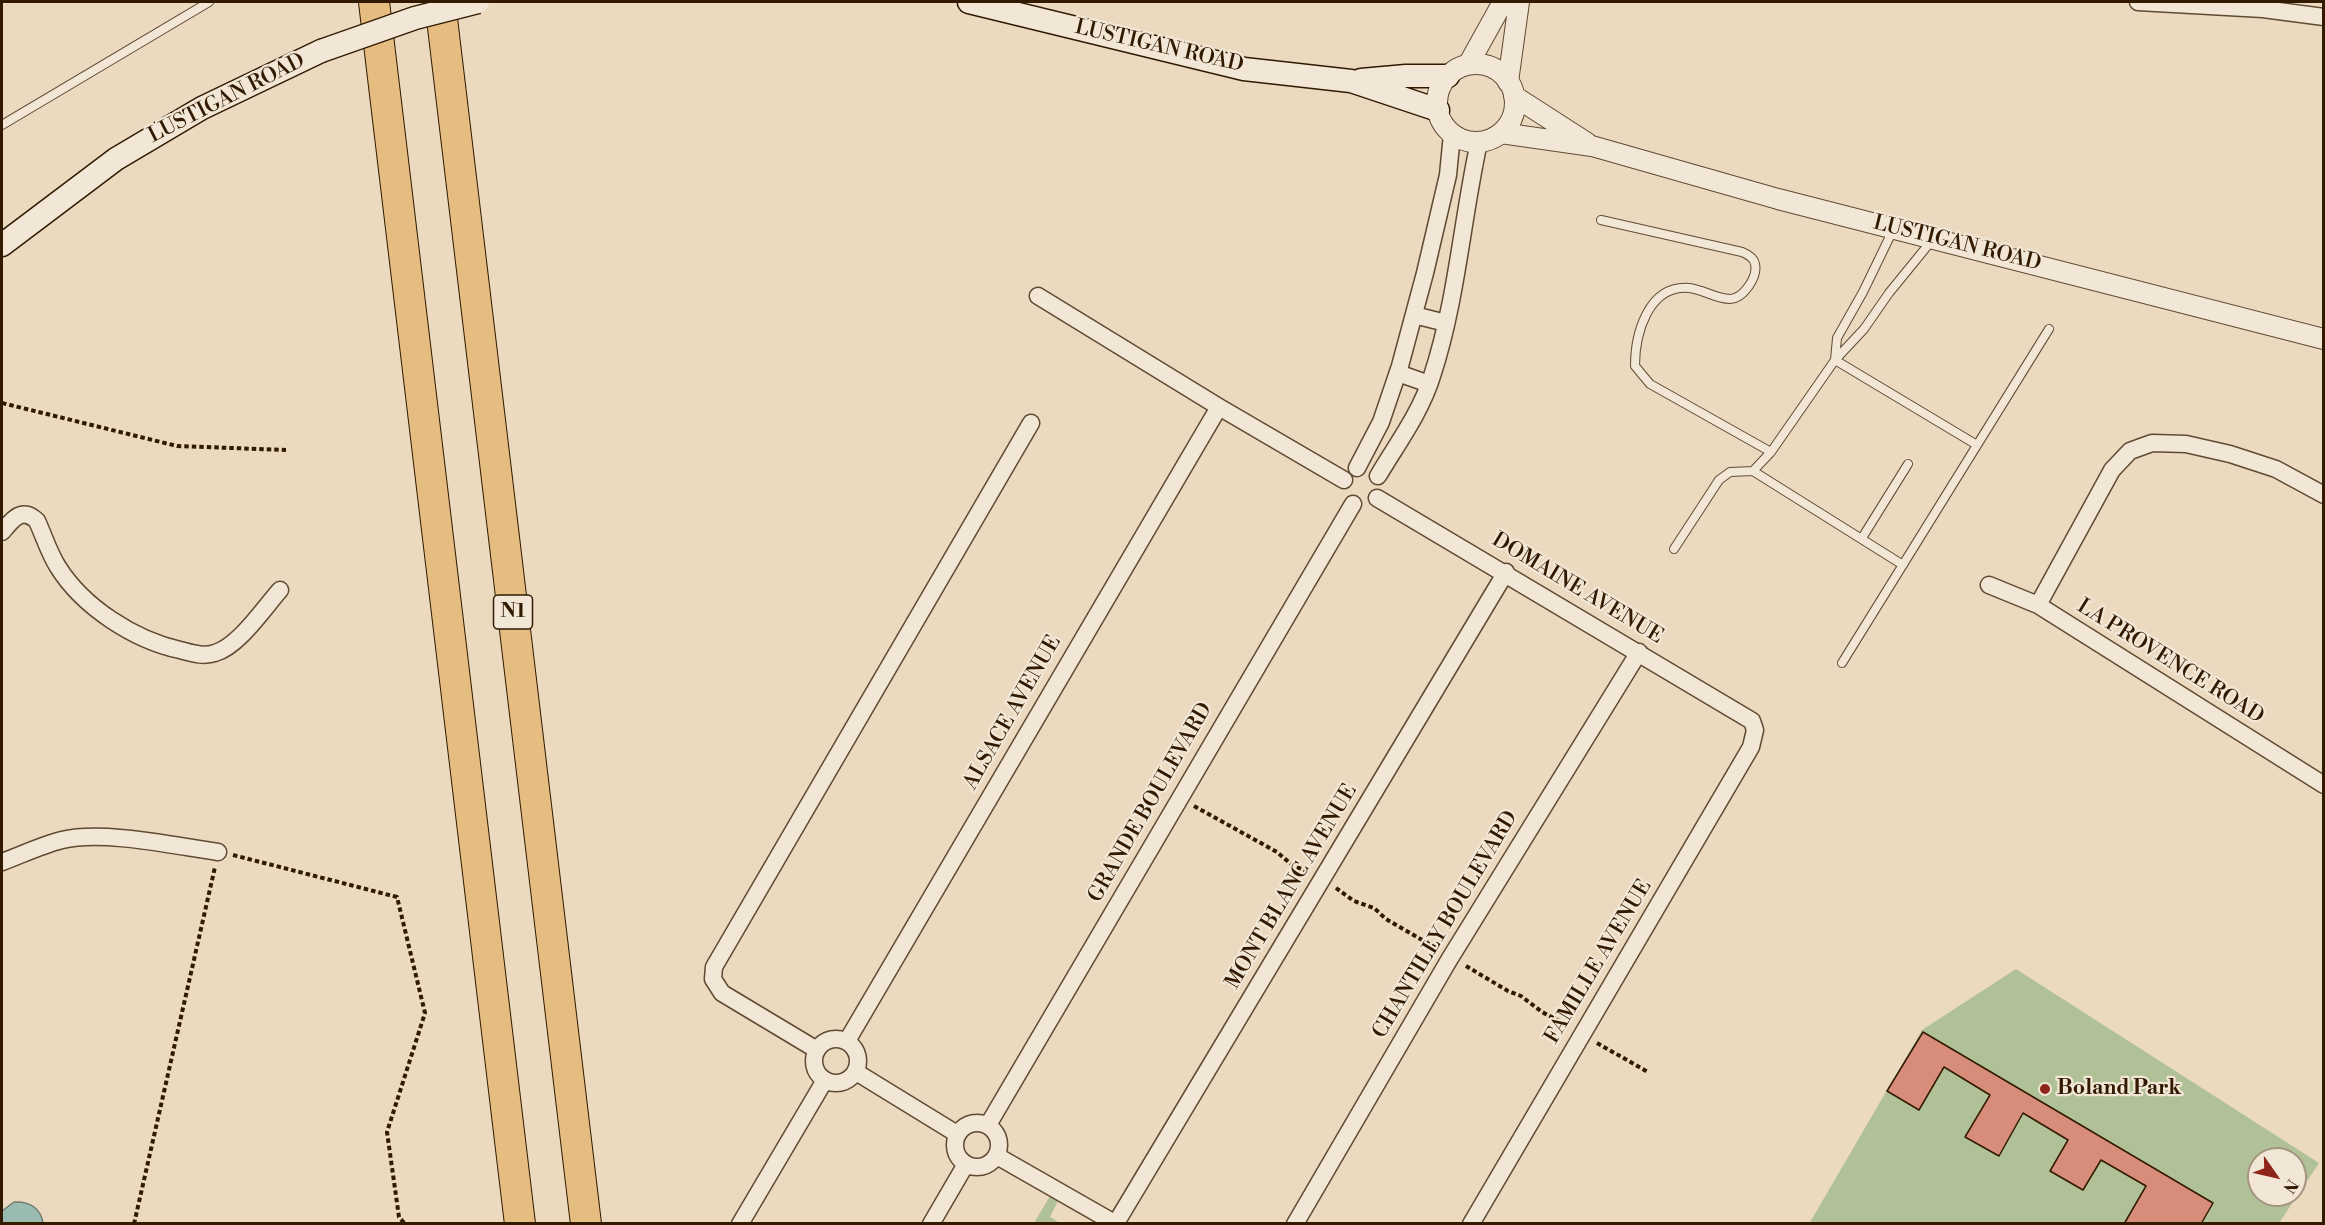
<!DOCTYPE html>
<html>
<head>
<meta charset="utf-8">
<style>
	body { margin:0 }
	#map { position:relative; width:2325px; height:1225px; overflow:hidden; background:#ebdac0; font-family:"Libre Bodoni",serif }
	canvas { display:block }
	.frame { position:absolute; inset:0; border:3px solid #311a00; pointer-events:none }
	.north { position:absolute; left:2247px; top:1147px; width:60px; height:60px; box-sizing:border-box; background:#f2e7d6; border:2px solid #a59580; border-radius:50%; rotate:124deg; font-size:16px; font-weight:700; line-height:24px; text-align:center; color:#311a00 }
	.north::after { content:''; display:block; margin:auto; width:21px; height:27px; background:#8f2418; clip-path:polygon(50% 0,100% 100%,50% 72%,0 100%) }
</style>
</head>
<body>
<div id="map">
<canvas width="2325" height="1225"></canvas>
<div class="frame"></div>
<div class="north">N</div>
</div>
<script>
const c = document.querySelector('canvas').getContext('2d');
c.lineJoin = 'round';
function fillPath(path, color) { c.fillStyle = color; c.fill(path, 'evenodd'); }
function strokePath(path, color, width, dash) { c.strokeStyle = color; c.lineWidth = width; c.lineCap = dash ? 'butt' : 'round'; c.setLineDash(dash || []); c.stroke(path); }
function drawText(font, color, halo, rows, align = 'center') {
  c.font = font + ' "Libre Bodoni",serif'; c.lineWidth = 4.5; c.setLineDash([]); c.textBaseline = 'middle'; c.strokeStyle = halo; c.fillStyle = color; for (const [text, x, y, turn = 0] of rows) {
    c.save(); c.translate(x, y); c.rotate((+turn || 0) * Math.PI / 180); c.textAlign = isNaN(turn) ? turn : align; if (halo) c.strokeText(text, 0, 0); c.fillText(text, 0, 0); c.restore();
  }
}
const green = new Path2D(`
	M2016 969 2319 1163 2279 1223 1809 1224 1922 1030ZM2259 1159H2295V1195H2259Z
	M1050 1196 1058 1201 1050 1217 1060 1223H1034Z`);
const water = new Path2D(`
	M14 1202C29 1201 41 1208 43 1223H2V1211Z`);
const building = new Path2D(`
	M1923 1032 2213 1203 2201 1224H2124L2146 1186 2101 1160 2083 1190 2050 1171 2068 1140 2023 1113 1999 1156 1965 1137 1990 1095 1944 1067 1919 1110 1887 1091Z`);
const path = new Path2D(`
	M2 403 177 446 286 450
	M1194 806 1277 852 1292 865 1308 872
	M233 855 397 897 425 1013 387 1132 399 1217 405 1224
	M1336 888 1354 901 1374 908 1386 919 1436 948
	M1466 966 1508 991 1521 996 1542 1012 1567 1025
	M1597 1043 1648 1072
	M134 1224 215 867`);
const service = new Path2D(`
	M2 125 209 2
	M1601 220 1742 252C1747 254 1754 258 1755 264 1758 277 1743 299 1730 299 1716 299 1702 289 1689 288 1648 285 1635 334 1635 366L1650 384 1771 452
	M1835 360 1977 445
	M1835 360 1837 338 1863 292 1894 228
	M1753 471 1771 452 1835 360 1864 329 1889 293 1933 239
	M1862 538 1908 464
	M1674 549 1719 480 1730 472 1753 471 1903 565
	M1842 663 2049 329`);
const minor = new Path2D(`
	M2138 2 2263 9 2324 17
	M1038 296 1219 407 1344 480
	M1414 315 1446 323
	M1398 373 1429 384
	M1357 468 1381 422 1400 366 1425 273 1448 175 1452 134
	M1378 476C1397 444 1421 412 1432 376 1457 300 1462 219 1479 142
	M1377 498 1752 721 1755 730 1751 747 1471 1224
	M2 532C12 520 22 506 37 521 44 536 49 553 58 567 83 607 134 640 180 650 192 653 203 657 215 653 239 646 264 608 280 590
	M1989 585 2038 605 2324 785
	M2038 605 2112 470 2130 451 2152 443 2186 444 2230 454 2276 469 2324 495
	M2 862C21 855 42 845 62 840 104 830 175 846 218 852
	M814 1061a22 22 0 1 1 44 0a22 22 0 1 1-44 0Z
	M847 1041 1219 407
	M817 1050 722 993 713 979 714 967 1031 423
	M856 1072 957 1134
	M955 1145a22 22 0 1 1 44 0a22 22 0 1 1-44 0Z
	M988 1125 1353 504
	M997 1156 1116 1224
	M1116 1223 1506 572
	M740 1224 825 1080
	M931 1224 966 1164
	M1295 1224 1449 960 1639 652`);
const tertiary = new Path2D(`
	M1437 103a39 39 0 1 1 78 0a39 39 0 1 1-78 0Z
	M1468 65 1503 2
	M1508 82 1519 2
	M1514 96 1587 143
	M1501 133 1592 146 1778 199 2324 339`);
const secondary = new Path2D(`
	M969 2 1244 69 1351 81 1438 110
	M1361 80 1406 76H1448
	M2 245 116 159 202 108 321 51`);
const motorway = new Path2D(`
	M374 2 520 1224
	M440 2 586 1224`);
const secondaryBridge = new Path2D(`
	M321 51 415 18 478 2`);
const markers = [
	[2045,1089,6,"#8f2418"]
];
const shields = [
	[513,612,39]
];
const shieldNames = [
	["N1",513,612]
];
const streetNames = [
	["LUSTIGAN ROAD",1159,47,13],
	["LUSTIGAN ROAD",227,99,-27],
	["LUSTIGAN ROAD",1957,244,14],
	["DOMAINE AVENUE",1577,589,31],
	["LA PROVENCE ROAD",2170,662,32],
	["ALSACE AVENUE",1013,713,-60],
	["GRANDE BOULEVARD",1151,803,-60],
	["MONT BLANC AVENUE",1292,887,-59],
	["CHANTILLY BOULEVARD",1446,925,-59],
	["FAMILLE AVENUE",1599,962,-59]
];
const poiNames = [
	["Boland Park",2057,1089]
];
fillPath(green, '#b1c197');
fillPath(water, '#98bbb2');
strokePath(water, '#6f7b6b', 1.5);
fillPath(building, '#d88d7a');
strokePath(building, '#311a00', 1.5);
strokePath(service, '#604a30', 10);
strokePath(minor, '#604a30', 19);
strokePath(tertiary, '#604a30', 22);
strokePath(secondary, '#311a00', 25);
strokePath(motorway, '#311a00', 32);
strokePath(path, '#311a00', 4, [4.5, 3]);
strokePath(service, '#f2e7d6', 8);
strokePath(minor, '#f2e7d6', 16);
strokePath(tertiary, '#f2e7d6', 20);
strokePath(secondary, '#f2e7d6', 22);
strokePath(motorway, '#e6bd80', 30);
strokePath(secondaryBridge, '#311a00', 25, []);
strokePath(secondaryBridge, '#f2e7d6', 22);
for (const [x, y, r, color] of markers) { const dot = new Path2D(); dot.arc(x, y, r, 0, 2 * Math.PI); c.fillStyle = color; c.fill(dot); strokePath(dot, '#f2e7d6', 2); }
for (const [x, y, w] of shields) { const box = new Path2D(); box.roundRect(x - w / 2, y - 17, w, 34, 4.5); c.fillStyle = '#f2e7d6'; c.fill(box); strokePath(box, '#311a00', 1.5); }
drawText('bold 20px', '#311a00', null, shieldNames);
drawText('21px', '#311a00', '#f2e7d6', streetNames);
drawText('bold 21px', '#311a00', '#f2e7d6', poiNames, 'left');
</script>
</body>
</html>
